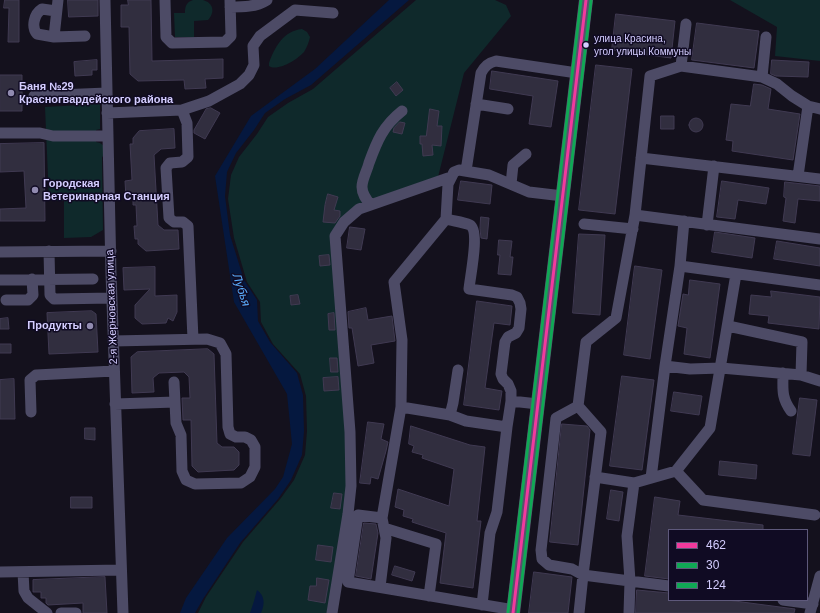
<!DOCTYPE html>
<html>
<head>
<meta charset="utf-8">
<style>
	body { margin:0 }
	#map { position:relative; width:820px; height:613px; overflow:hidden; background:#14111d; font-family:Arial,sans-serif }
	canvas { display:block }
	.legend { position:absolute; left:668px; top:529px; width:140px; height:72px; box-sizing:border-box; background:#100b23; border:1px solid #5e597b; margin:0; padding:5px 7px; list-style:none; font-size:12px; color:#d4cdff }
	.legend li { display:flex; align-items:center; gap:8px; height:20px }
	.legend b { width:20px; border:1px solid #5e597b }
</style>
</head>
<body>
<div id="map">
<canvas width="820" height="613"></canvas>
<ul class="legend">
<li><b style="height:5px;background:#f13a9d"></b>462</li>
<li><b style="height:5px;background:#10a855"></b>30</li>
<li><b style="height:5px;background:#10a855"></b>124</li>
</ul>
</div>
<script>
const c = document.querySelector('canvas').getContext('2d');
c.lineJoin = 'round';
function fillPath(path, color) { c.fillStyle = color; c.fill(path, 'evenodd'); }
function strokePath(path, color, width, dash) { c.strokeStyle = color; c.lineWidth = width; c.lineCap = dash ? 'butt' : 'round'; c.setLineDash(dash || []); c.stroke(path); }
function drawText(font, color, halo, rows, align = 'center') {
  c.font = font + ' Arial,sans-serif'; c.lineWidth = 3; c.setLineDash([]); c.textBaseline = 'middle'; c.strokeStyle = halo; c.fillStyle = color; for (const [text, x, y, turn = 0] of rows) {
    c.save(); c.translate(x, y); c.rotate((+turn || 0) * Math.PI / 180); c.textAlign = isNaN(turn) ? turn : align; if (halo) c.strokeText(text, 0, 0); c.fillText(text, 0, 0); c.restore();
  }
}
const green = new Path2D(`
	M193 0C196 0 200 0 203 0 214 3 215 13 208 20L194 21V37H175L174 13H185C185 7 186 2 193 0Z
	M416 0H495L506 5 511 16 464 73 436 185 385 202 353 218 339 238 353 490 336 613H198L206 597 243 542 281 498 294 480 305 455 307 431 306 396 300 374 273 344 261 322 260 302 247 282 234 238 228 199 231 175 239 157 257 134 268 117 288 103 313 89Z
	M730 0H820V61L775 56 777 27Z
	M302 29 307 32 310 37C309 42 307 47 304 52 298 59 278 72 269 66V63C275 47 283 31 302 29Z
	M100 104V129L96 130V142L100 143 104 146 105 155 102 157 103 230 91 237 64 238V201L49 200 45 107Z`);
const water = new Path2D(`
	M389 0H409L311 85 285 99 265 113 254 130 236 153 227 172 225 196 230 235 244 280 257 300 258 321 270 342 297 373 303 395 304 431 302 455 291 480 278 499 240 543 203 599 195 613H180L186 598 227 538 275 489 283 477 292 444 287 394 234 302 215 176 251 116 315 69Z
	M257 590C265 596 265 604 261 613H250L254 601Z`);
const building = new Path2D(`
	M5 0H19V42H8L9 8H4Z
	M68 0H98V16L69 17Z
	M128 0H151L152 61 223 59V78L205 79 206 88 185 89 184 80 138 81 130 74 129 27H121V5H128Z
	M616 14 675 21 671 58 612 50Z
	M697 23 759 31 754 68 692 60Z
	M97 60V70H92V75L75 76 74 62Z
	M772 60 809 62 808 77 776 76 771 74Z
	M596 65 632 69 615 214 579 210Z
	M492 71 558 81 551 127 529 124 533 96 490 89Z
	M0 75H22V111H0Z
	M397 82 403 90 396 96 390 88Z
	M754 84 762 85 771 89 768 109 800 114 793 160 732 151 733 141 726 140 731 104 750 106Z
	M211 108 220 113 205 139 194 133V130L206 109Z
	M430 109 439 111 437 126H442L441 146 432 145 433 155 423 156 422 144H420V136H426Z
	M661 116H674V129H661Z
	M689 125a7 7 0 1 1 14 0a7 7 0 1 1-14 0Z
	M400 122 405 123 402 134 393 132 394 128Z
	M174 129 175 148 161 149 154 155 158 225 164 230H178L179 249 146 251 138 244V239H135L134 226H137L136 205H133V198H126L125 181 132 180 130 144H133V138L139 131Z
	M44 143 45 221H0V209L26 208 24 171 0 172V144Z
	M461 181 492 185 490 204 458 200Z
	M722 181 769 188 766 204 738 200 735 219 717 217Z
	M785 182 820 186V201L798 199 795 223 783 221 786 198 784 197Z
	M328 194 338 197 334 210 340 211V216L335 223 323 222 325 205Z
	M481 217 489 218 487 239 481 238 480 229Z
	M350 227 365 229 361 250 347 248Z
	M715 232 755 238 752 258 712 252Z
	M579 234 605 235 600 315 573 313Z
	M499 240 512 241 510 257H513L511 275 498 274 500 255H498Z
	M777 241 820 248V266L774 259Z
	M329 255 330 265 320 266 319 256Z
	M635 266 662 270 650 359 624 355Z
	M155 267V296L177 295V312L173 321 168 318 166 323 142 324 135 318V305L150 289 124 290 123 268Z
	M690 280 720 284 710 358 684 354 687 328 678 326 683 294 688 295Z
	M771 291 820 297 819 329 768 323 769 316 749 314 751 295 771 297Z
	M298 295 300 304 291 305 290 296Z
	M477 301 512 306 510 325 494 323 485 388 502 391 499 410 464 405Z
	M366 308 368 320 392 316 395 341 371 345 374 363 358 366 352 328H349L348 312Z
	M92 311 96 314 98 352 49 354 47 313Z
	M334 313 335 330H329L328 314Z
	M8 318 9 329H0V319Z
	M0 344H11V353H0Z
	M208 349 214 354 217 443 222 447H234L239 452V465L234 470 198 472 192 466 191 420H183L182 398H190L189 377 184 372 159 373 153 378 154 392 132 393 131 357 137 352Z
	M330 358H337L338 372H331Z
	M622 376 654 380 642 470 610 466Z
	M338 377 339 390 324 391 323 378Z
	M14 379 15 419H0V380Z
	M674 392 702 396 699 415 671 411Z
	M800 398 817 400 810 456 793 454Z
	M368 422 384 424 381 439 388 442 386 451 378 479 371 477 370 484 360 483Z
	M562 424 587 426 590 430 578 545 550 542Z
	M411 426 470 445 485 447 477 521H481L473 588 440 583 446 533 412 522 413 519 403 516 404 510 395 507 398 489 449 506 454 469 422 458 423 455 412 452 414 446 409 444Z
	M85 428H95V440L85 439Z
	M720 461 757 465 756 479 719 475Z
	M611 490 623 492 619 521 607 519Z
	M334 493 342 494 340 509 331 508Z
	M71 497H92V508H71Z
	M655 497 680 501 678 515 763 525V530H669V579L645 576Z
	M364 523 376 524 378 533 371 579 356 576Z
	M318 545 333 547 331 562 316 560Z
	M395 566 415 572 412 581 392 575Z
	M534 572 572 577 568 613H529Z
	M105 577 107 613H83V603L48 605 46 603V598H41V592H33V580Z
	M317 578 329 580 325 603 308 600 310 586H316Z
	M637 590 669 593V600H727L795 609 794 613H636Z`);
const minor = new Path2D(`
	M105 0 111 273 123 613
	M165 0 166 37 172 43 225 42 231 36 230 0
	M230 7C243 7 256 7 267 0
	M56 11 42 9C34 14 31 27 37 34L54 37 85 36
	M54 37 58 0
	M681 66 686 24
	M762 77 766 37
	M34 96 107 93
	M476 104 508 109
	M182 110 187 123 188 157 182 162 170 163 166 168 169 218 174 222H183L188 226 193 339
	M107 113 182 110 209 101 240 84 249 75 254 65 253 46 260 36 295 10 333 13
	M0 133H40L53 136H108
	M641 158 820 179
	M466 171 481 73C485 66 488 63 496 61L577 73
	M798 176 808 106
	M511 184 513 165 526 154
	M370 204C366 199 362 194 362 187 362 179 367 171 369 163 377 141 383 126 402 111
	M635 215 820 239
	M446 219C453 221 463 222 470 225 480 231 470 277 469 289L512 295 517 297 520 303 521 309 519 328 516 333 508 337 505 342 501 374 503 379 508 384 511 391V401L507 427 497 512 490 533 482 605
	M684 221 680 266 820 285
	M584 224 633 229
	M707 225 714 166
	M49 251 50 295 54 299 112 298
	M0 252 111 251
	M0 280 93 279
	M6 300H28L33 295 32 279
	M728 326 802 342 801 375
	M113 341 207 339 220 343 226 354 228 427 230 434 236 437H245L251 440 255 447V467L250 477 241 483 195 484 186 480 182 471 181 435 176 423 174 382
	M665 366 690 369 721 368 801 375 820 381
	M783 373C783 389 781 397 791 411
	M511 401 538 404
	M115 404 175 402
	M578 406 556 418 541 550 542 559 549 565 572 569 583 575 669 586
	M401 407 450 415 466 421 507 427
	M31 412 30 380 36 375 114 371
	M450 415 453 403 458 370
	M676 471 703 500 815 515
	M595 477 634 483
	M651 478 665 366 680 266
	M382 518 358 515 348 582 514 610
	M384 528 436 544 429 596
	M0 572 121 570
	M23 572 24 591 28 598 47 613
	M380 587 386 538 382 518 401 407 402 340 394 282 446 219 448 184 454 172 459 170 489 175 529 192 563 196
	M783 600 813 604
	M61 613H76
	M332 613 348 514 351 486 350 432 335 236 344 222 359 209 451 177
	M579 613 583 575 601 432 578 406 586 342 616 318 635 215 650 76 681 66 762 77 777 84 792 96 808 106 820 109
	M629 613 630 581 627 536 634 483 676 471 710 428 736 274
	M810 613 820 576`);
const major = new Path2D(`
	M513 613 586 0`);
const bus1 = new Path2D(`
	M513 613 586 0`);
const bus2 = new Path2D(`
	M518 613 591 1`);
const bus3 = new Path2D(`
	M508 612 581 0`);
const markers = [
	[586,45,3.5,"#d4cdff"],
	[11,93,4,"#918bb0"],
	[35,190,4,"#918bb0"],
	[90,326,4,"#918bb0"]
];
const busNames = [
	["улица Красина,",594,39],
	["угол улицы Коммуны",594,52]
];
const poiNames = [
	["Баня №29",19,87],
	["Красногвардейского района",19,100],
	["Городская",43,184],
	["Ветеринарная Станция",43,197],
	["Продукты",82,326,"right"]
];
const streetNames = [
	["2-я Жерновская улица",112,307,-92]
];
const waterNames = [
	["Лубья",241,290,72]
];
fillPath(green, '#0f292b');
fillPath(water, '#05183f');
fillPath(building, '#312e3f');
strokePath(building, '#403a52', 1);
strokePath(minor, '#4d4b66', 11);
strokePath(major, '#5b4e6f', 14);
strokePath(bus1, '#f13a9d', 3);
strokePath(bus2, '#10a855', 3);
strokePath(bus3, '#10a855', 3);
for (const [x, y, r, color] of markers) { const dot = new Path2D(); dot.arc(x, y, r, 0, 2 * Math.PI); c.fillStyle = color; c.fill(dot); strokePath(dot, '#100b23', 1.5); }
drawText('10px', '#d4cdff', '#100b23', busNames, 'left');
drawText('bold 11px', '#d4cdff', '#100b23', poiNames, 'left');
drawText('11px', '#d4cdff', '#100b23', streetNames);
drawText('italic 12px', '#5baeff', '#100b23', waterNames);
</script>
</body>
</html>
